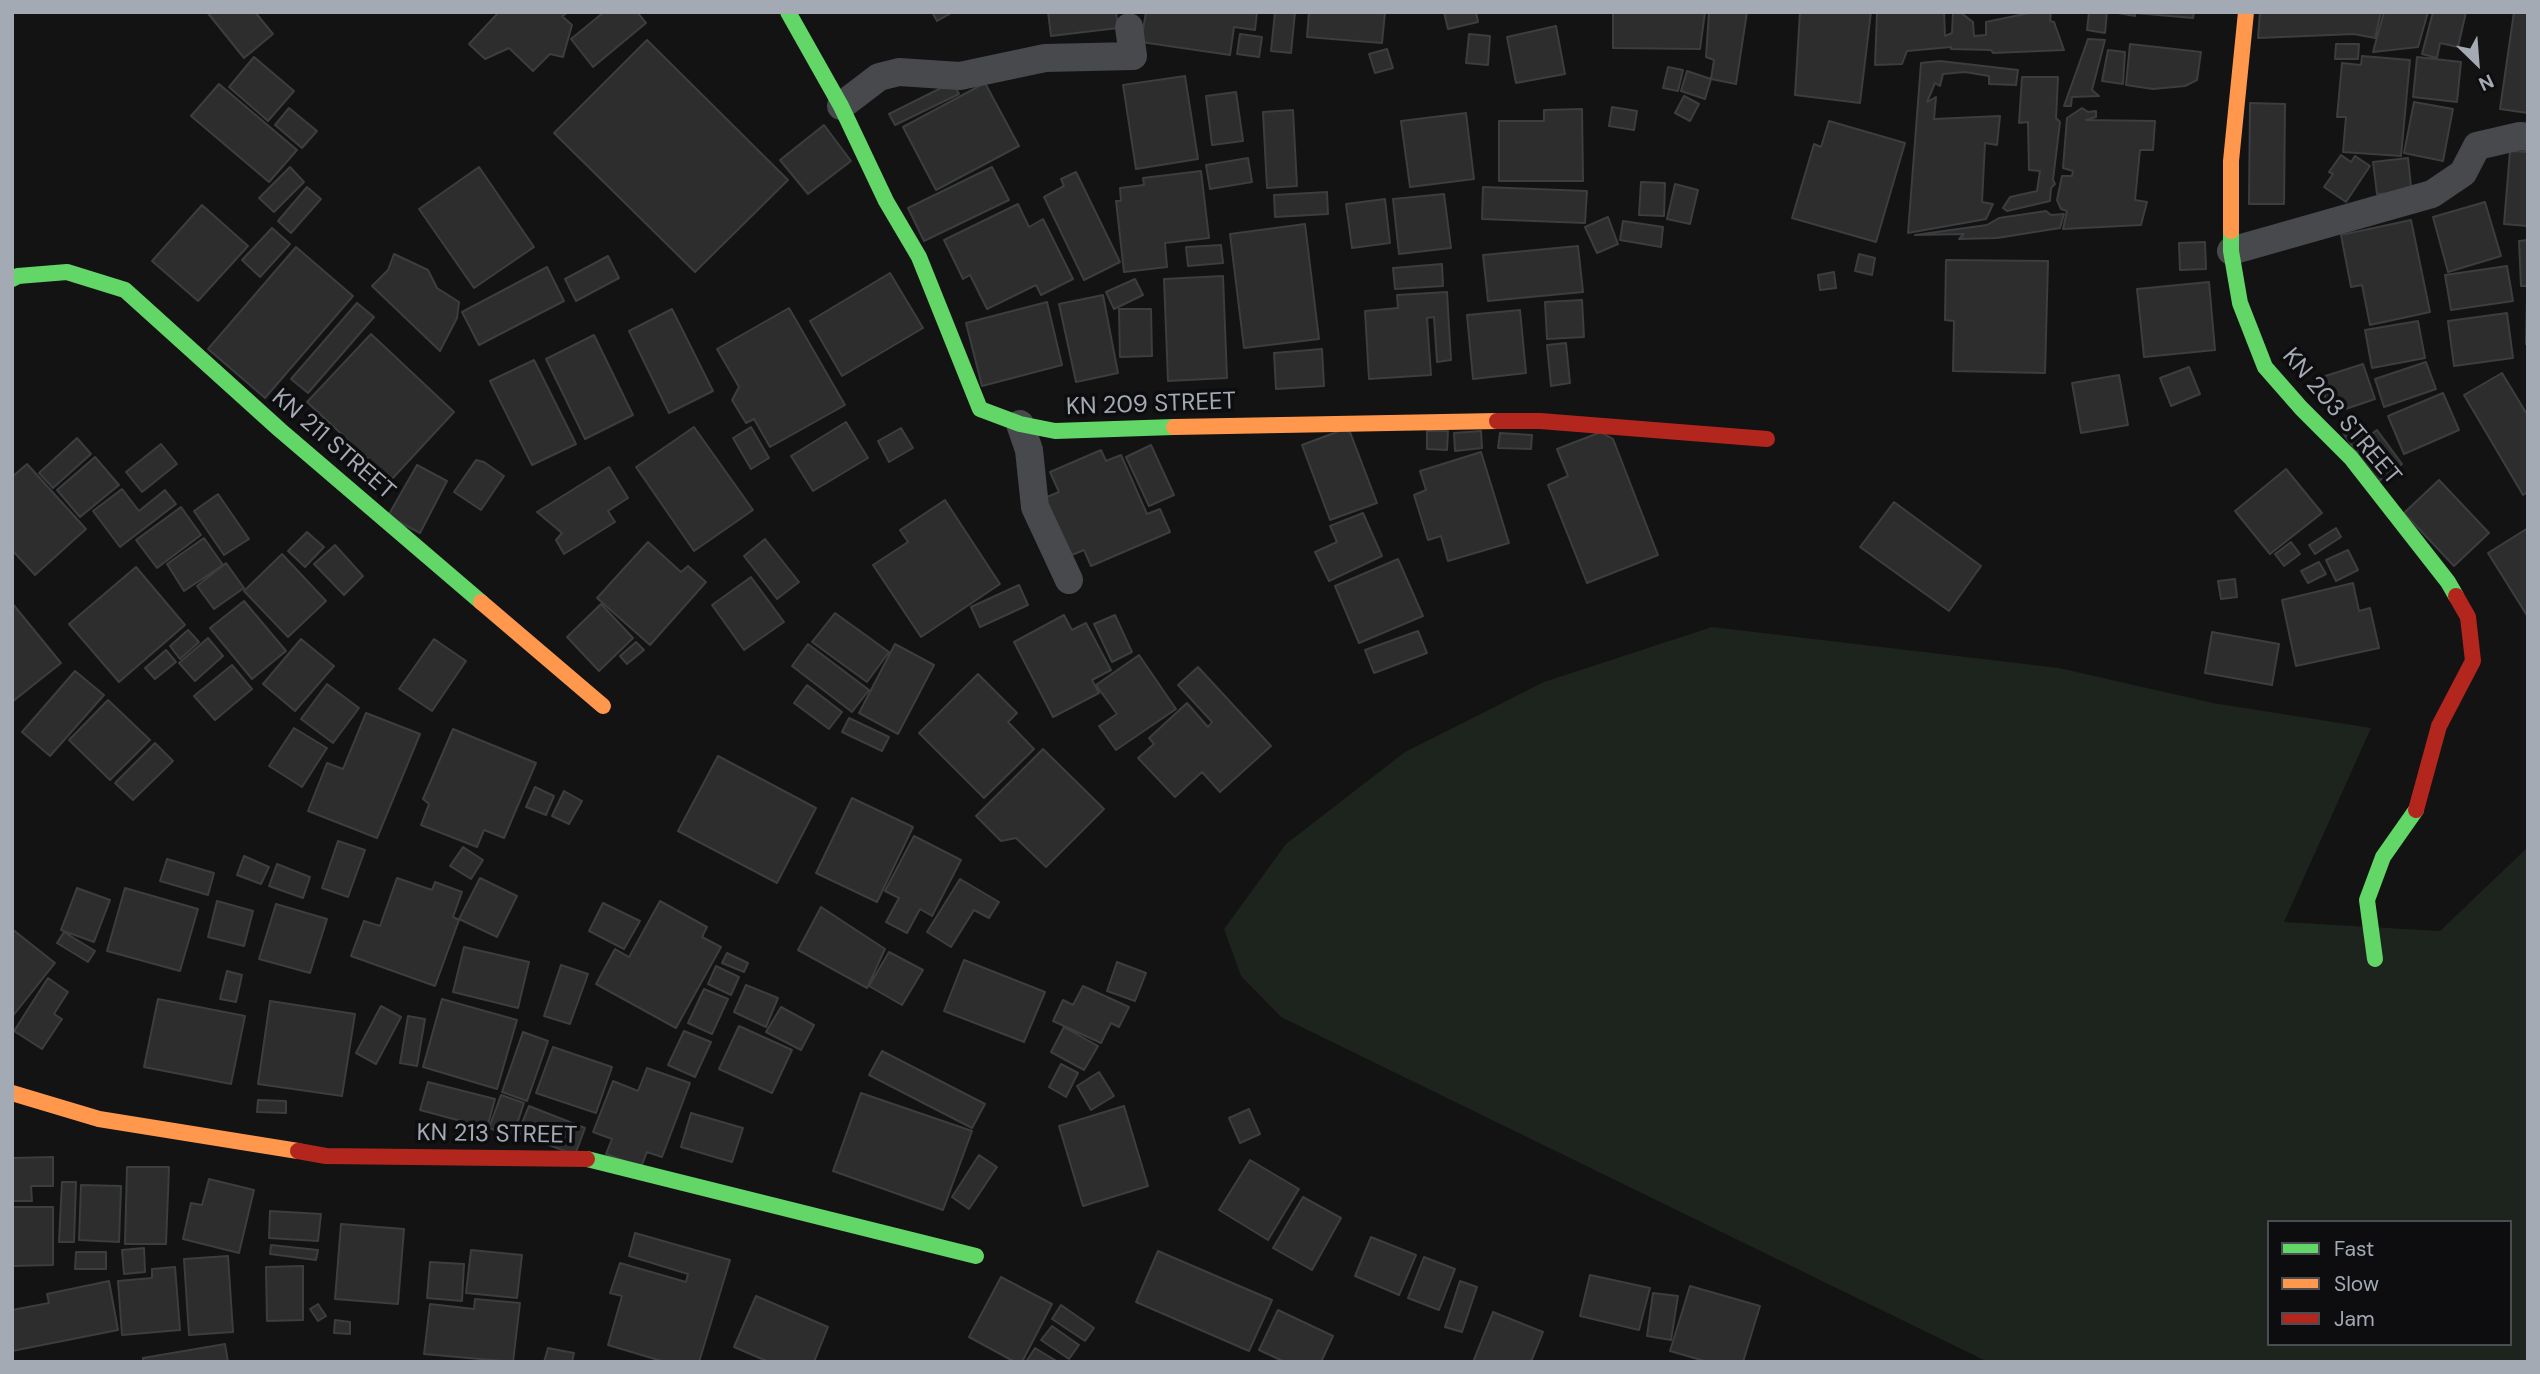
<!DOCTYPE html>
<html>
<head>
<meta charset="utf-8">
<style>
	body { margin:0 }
	#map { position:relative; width:2540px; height:1374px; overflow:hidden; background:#131313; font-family:"DM Sans",sans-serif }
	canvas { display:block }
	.frame { position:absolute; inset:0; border:14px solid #a4aab4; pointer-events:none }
	.legend { position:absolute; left:2267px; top:1220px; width:245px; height:126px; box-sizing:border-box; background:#0d0d0f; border:2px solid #494c51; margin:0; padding:9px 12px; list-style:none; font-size:21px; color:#a4aab4 }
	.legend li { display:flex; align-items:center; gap:14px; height:35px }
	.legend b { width:35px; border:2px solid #494c51 }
	.north { position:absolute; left:2442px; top:28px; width:70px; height:70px; -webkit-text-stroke:5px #0d0d0f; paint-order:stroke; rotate:155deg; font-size:19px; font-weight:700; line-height:28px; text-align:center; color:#a4aab4 }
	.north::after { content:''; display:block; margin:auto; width:24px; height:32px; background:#a4aab4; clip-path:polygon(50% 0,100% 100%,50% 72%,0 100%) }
</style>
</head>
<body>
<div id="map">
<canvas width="2540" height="1374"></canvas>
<div class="frame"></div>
<ul class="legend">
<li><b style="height:9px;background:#63d668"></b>Fast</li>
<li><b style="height:9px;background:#ff974d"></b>Slow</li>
<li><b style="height:9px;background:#b3261e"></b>Jam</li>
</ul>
<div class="north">N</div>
</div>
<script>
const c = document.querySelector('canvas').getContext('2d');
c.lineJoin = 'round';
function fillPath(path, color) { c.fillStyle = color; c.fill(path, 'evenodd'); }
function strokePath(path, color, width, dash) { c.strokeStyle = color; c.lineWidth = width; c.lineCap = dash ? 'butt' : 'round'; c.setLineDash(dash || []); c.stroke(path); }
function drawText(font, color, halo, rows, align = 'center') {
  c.font = font + ' "DM Sans",sans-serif'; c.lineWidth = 7; c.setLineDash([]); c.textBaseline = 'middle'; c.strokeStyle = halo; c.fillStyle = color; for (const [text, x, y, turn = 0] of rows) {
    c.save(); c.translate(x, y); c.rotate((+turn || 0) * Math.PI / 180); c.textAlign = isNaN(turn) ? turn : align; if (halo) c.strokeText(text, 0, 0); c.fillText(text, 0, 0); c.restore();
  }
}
const green = new Path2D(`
	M1712 627 2059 668 2213 703 2371 728 2284 922 2440 931 2528 847V1362H1988L1281 1017 1241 976 1224 929 1286 844 1405 752 1544 682ZM2269 1222H2510V1344H2269Z`);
const building = new Path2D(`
	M207 12H255L273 34 244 58Z
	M499 12H569L562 16 572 25 563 57 550 54 533 71 509 48 485 59 469 44Z
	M604 12H637L646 23 593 67 571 39Z
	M932 12H953L937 21Z
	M1048 12H1116L1118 28 1051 36Z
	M1146 12H1257L1255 30 1234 27 1230 55 1141 42Z
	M1275 12H1295L1291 53 1271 51Z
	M1309 12H1385L1382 43 1307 37Z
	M1444 12H1476L1478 22 1448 29Z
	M1613 12H1705L1700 49 1613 48Z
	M1709 12H1747L1736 84 1711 79 1714 60 1706 57Z
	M1800 12H1871L1860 103 1795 95Z
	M1877 12H1944L1945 36 1952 33 1953 12H1960L1973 22 1974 36 1986 35V22L2034 12H2051L2050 21 2054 22 2064 50 1993 53 1991 50 1951 49V47L1907 51 1902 64 1875 65Z
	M2089 12H2107L2105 33 2087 30Z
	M2112 12H2194L2193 18 2135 13V16Z
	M2260 12H2381L2375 38 2354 34 2258 38Z
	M2384 12H2428L2418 47 2373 52Z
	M2433 12H2466L2458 47 2440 43 2437 58 2422 54Z
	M2514 12 2528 13V113L2500 109Z
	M1556 26 1565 74 1516 83 1507 37Z
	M1240 34 1262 37 1259 57 1237 54Z
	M1469 34 1490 36 1488 65 1466 63Z
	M2088 39 2105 40 2092 90 2099 96 2072 97 2071 106H2064Z
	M647 40 788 180 695 272 554 133Z
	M2130 44 2201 52 2197 80 2185 86 2153 89 2126 85Z
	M2336 44H2359L2358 59H2335Z
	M1387 49 1393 68 1375 73 1369 54Z
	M2108 50 2125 52 2123 84 2102 81Z
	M2362 56 2410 60 2401 156 2343 152 2346 117H2337L2342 63 2361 65Z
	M254 57 294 91 268 121 229 87Z
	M2417 57 2461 62 2457 102 2413 97Z
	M1940 61 2018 70 2016 85 1989 84V76L1965 72 1943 74 1940 86 1935 83 1927 102 1936 97 1934 119 2000 116 1997 145 1985 143 1982 202 1993 204 1986 219 1908 233 1921 63Z
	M1668 67 1683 70 1678 91 1663 88Z
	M1687 71 1711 79 1705 99 1681 91Z
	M1185 76 1198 159 1136 169 1123 85Z
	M2022 77H2058L2056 118 2060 122 2053 180 2055 184 2051 188 2050 201 2007 211 2003 208 2010 197 2037 191 2040 171 2029 170 2028 122 2019 123Z
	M953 82 959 94 895 125 889 114Z
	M985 83 1019 146 936 190 903 127Z
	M219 84 297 150 269 182 191 116Z
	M1236 92 1243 141 1212 145 1206 96Z
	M1684 96 1699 104 1690 121 1675 113Z
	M2414 102 2453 109 2443 161 2404 153Z
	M2250 103 2285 104 2284 204H2249Z
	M1612 107 1637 111 1634 130 1609 126Z
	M289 108 317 131 302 148 275 125Z
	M2082 108 2088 112 2096 111V117L2086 120 2155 121 2153 150H2140L2135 200 2147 202 2141 225 2063 229 2067 211 2061 209 2057 200 2062 176H2072L2073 171 2063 168 2067 118Z
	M1582 109 1583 181H1499V121H1544V110Z
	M1293 110 1297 186 1267 188 1263 112Z
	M1466 113 1474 179 1410 187 1401 121Z
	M1829 121 1905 143 1876 242 1792 218 1814 144 1821 147Z
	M824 125 851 161 808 194 780 160Z
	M2510 151 2528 152V226L2504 224Z
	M2341 155 2351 162 2355 156 2370 166 2346 202 2324 187 2333 174 2329 172Z
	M1248 158 1252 182 1210 189 1206 165Z
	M2408 158 2412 196 2396 193 2377 194 2373 162Z
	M290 167 304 182 274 212 259 198Z
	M479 167 534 247 474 288 419 209Z
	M992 167 1009 200 924 241 908 208Z
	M1201 171 1209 238 1165 243 1167 267 1124 272 1116 201H1121L1120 188 1144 185 1143 178Z
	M1076 172 1120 262 1084 280 1044 197 1064 186 1061 179Z
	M1641 182 1665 183 1664 216 1639 215Z
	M1675 184 1698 190 1690 224 1667 219Z
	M307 187 321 199 291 233 278 221Z
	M1483 187 1587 191 1585 223 1482 219Z
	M1327 192 1328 214 1275 217 1274 195Z
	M1444 194 1451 248 1399 254 1393 199Z
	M1385 199 1390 243 1352 248 1346 204Z
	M2485 202 2501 256 2448 272 2433 217Z
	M1018 204 1029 227 1043 219 1073 279 1041 295 1036 285 987 309 970 275 963 279 944 240Z
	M202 205 248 246 198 301 152 261Z
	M2046 211 2051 215 2064 214 2060 228 1997 238 1959 239 1964 234 1915 235 1987 225 1999 218Z
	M1608 217 1618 244 1597 253 1585 227Z
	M2411 220 2430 312 2370 325 2362 285 2351 287 2341 235Z
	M1623 221 1663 227 1661 247 1620 240Z
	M1305 224 1319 339 1244 348 1230 234Z
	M272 228 290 244 260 277 242 260Z
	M2528 240V286H2521L2519 241Z
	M2205 242 2206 269 2180 270 2179 243Z
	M1221 245 1223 263 1188 266 1186 247Z
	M1578 246 1583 292 1488 301 1483 255Z
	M296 247 353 296 265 398 208 349Z
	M394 254 428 270 437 288 459 302 457 318 440 351 372 286 388 270Z
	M1859 254 1875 258 1872 275 1855 271Z
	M608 256 619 278 576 301 565 279Z
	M1946 260 2048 261 2045 373 1953 371 1954 321 1945 320Z
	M1442 264 1443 286 1395 289 1393 268Z
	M2507 266 2513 301 2451 310 2445 275Z
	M547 267 564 301 479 345 462 312Z
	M1834 272 1836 288 1820 290 1818 275Z
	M890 273 923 328 842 376 810 321Z
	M1223 276 1227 378 1168 381 1164 279Z
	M1135 279 1143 295 1114 309 1106 292Z
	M2209 282 2215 350 2144 357 2137 289Z
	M1447 292 1451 360 1437 362 1434 317 1427 318 1431 375 1369 379 1365 311 1398 308 1397 295Z
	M1103 295 1118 373 1076 382 1059 304Z
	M2527 298H2528V344H2526Z
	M1582 300 1584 337 1547 339 1545 302Z
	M1047 302 1062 365 982 386 966 323Z
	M357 303 374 317 308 393 291 379Z
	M789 308 845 405 770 447 754 419 746 423 732 400 739 387 717 349Z
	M672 309 713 391 669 413 629 331Z
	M1119 309H1151L1152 356 1120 357Z
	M1520 310 1526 373 1473 379 1467 315Z
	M2507 313 2513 358 2454 366 2448 321Z
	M2418 321 2425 358 2372 368 2365 330Z
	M371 334 454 412 391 480 307 402Z
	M594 335 633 415 585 439 546 359Z
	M1566 343 1570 383 1551 386 1547 345Z
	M1322 349 1324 386 1276 389 1274 353Z
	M534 360 576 444 532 465 490 381Z
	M2426 362 2436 389 2384 407 2375 379Z
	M2363 364 2375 399 2331 414 2319 378Z
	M2189 367 2200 394 2171 406 2160 378Z
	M2502 373 2528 416V492L2523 495 2464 395Z
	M2119 375 2128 425 2081 433 2072 383Z
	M2443 393 2459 430 2404 454 2388 416Z
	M2360 421 2370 435 2377 430 2402 464 2378 482 2343 433Z
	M846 422 868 458 813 491 791 456Z
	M694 427 753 510 694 551 636 467Z
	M751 427 769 458 751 469 733 438Z
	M901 428 913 448 889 462 878 441Z
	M1342 430 1350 432 1377 503 1330 520 1302 445Z
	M1427 431H1448L1447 450 1427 449Z
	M1481 431 1482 448 1455 451 1454 433Z
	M1601 432 1613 439 1658 555 1587 583 1548 485 1568 476 1557 449Z
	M1500 433 1532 435 1531 449 1498 448Z
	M77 438 91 454 53 488 39 473Z
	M161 444 177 464 142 492 126 472Z
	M1151 445 1174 495 1149 506 1126 457Z
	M1101 450 1106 461 1121 455 1147 514 1160 509 1170 532 1091 566 1084 550 1067 557 1042 499 1059 492 1050 472Z
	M1481 452 1509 543 1448 561 1441 536 1428 540 1414 495 1426 490 1420 471Z
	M95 457 119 485 80 517 57 490Z
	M476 460 484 462 504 476 481 510 454 492Z
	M27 464 86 529 35 575 12 550V477Z
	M417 465 447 481 420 533 388 516Z
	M609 467 628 498 608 511 615 522 564 554 556 540 562 533 537 512Z
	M2286 469 2322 513 2270 554 2235 511Z
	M2439 480 2489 533 2454 566 2404 513Z
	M122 489 139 511 165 490 176 504 120 547 93 511Z
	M218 494 249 539 224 555 194 511Z
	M945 500 1000 584 921 637 873 565 908 542 900 530Z
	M1894 502 1981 566 1949 611 1860 547Z
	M181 507 201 535 157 568 136 540Z
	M1363 513 1382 556 1329 581 1315 552 1337 542 1330 526Z
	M2336 528 2341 537 2315 554 2309 545Z
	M2528 528V617L2488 553Z
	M307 532 324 547 305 567 288 551Z
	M204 538 223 565 184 591 167 564Z
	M765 539 799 582 777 599 744 556Z
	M648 542 681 572 688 566 706 582 650 645 597 598Z
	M2291 542 2300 554 2284 566 2275 554Z
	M335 545 363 576 344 595 314 564Z
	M2348 550 2358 570 2336 581 2326 560Z
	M282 554 326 601 288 637 244 591Z
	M1398 559 1423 616 1359 643 1335 586Z
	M2319 562 2326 574 2308 583 2301 571Z
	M226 563 244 588 214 609 197 586Z
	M136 567 185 625 119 682 69 624Z
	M751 577 784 622 744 650 712 605Z
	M2235 579 2237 597 2221 599 2218 581Z
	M2353 583 2359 611 2370 608 2379 648 2296 666 2282 600Z
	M1019 585 1028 605 980 627 971 607Z
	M244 601 286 651 252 679 210 628Z
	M12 603 61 663 12 702Z
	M601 604 633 638 599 671 567 637Z
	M835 613 889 652 867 682 812 642Z
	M1064 615 1072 630 1086 623 1111 670 1092 680 1099 693 1053 717 1014 642Z
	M1115 615 1132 652 1112 662 1094 624Z
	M188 630 199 642 180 659 170 646Z
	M1418 631 1427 653 1374 673 1365 650Z
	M2212 632 2279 644 2272 685 2205 673Z
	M208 638 223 656 195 681 179 663Z
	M301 639 334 666 295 711 263 684Z
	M434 639 466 661 432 711 399 689Z
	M636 642 644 650 627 664 620 656Z
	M808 644 869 690 852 712 792 666Z
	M895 644 934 665 898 734 859 713Z
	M166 650 176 662 155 679 145 668Z
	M1139 655 1176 709 1116 750 1099 726 1117 714 1096 685Z
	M232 665 252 689 215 720 194 696Z
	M1198 667 1271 746 1220 792 1202 772 1175 797 1138 758 1154 744 1149 738 1187 703 1208 727 1212 722 1178 685Z
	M75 671 104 695 50 756 22 732Z
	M978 674 1017 713 1008 722 1034 749 984 798 919 733Z
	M327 684 359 708 333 743 301 719Z
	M807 685 842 712 829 729 794 703Z
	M108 700 150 740 110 780 69 740Z
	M366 713 420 734 377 838 308 811 327 763 343 769Z
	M849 718 889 737 882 751 842 732Z
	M294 728 327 748 302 787 269 766Z
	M453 729 536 763 504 838 484 830 477 847 421 825 429 804 423 799Z
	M155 743 173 761 133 800 115 783Z
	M1043 749 1104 809 1046 867 1016 838 1001 841 976 816Z
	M718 756 816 808 777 883 678 831Z
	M535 787 554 796 546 815 526 807Z
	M564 791 582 801 569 824 552 816Z
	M852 798 913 827 877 902 816 873Z
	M914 836 961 860 932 916 920 909 907 933 886 922 899 898 885 891Z
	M338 841 365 850 348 897 322 888Z
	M463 847 483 860 471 879 450 866Z
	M244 856 269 867 261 884 237 875Z
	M167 859 214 873 208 895 160 881Z
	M277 864 310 877 303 898 269 886Z
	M397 878 432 890 435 882 462 892 453 917 459 920 435 986 351 956 364 921 380 926Z
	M480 878 517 896 497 937 459 919Z
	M960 879 999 902 989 918 974 910 951 947 927 932Z
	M77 888 110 900 94 942 61 930Z
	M125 888 198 909 180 971 107 951Z
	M217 901 253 911 244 946 208 937Z
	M660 901 707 927 702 937 721 947 676 1028 596 984 615 949 629 957Z
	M603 903 640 921 624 949 589 931Z
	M276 904 327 919 310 973 259 959Z
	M821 907 885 949 867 988 798 950Z
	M12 929 55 963 12 1017Z
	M64 932 95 951 88 962 57 943Z
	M464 947 529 962 518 1008 453 992Z
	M889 952 923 970 902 1005 869 986Z
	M727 953 748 963 744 972 722 963Z
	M964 960 1045 992 1024 1042 944 1011Z
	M1117 962 1146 973 1135 1001 1107 991Z
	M561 965 588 974 570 1024 544 1016Z
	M716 966 739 977 731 995 708 984Z
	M227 971 242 975 236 1002 220 999Z
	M48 978 68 992 54 1014 62 1019 42 1049 14 1031Z
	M746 985 778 998 766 1027 734 1012Z
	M1083 986 1129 1007 1119 1027 1111 1023 1101 1043 1053 1021 1063 1000 1073 1005Z
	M704 989 728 999 712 1034 688 1023Z
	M158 999 245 1016 231 1084 144 1067Z
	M442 999 517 1020 497 1089 423 1067Z
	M270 1001 355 1014 342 1096 258 1084Z
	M381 1006 401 1017 376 1064 356 1053Z
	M781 1007 814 1025 801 1050 766 1032Z
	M408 1016 425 1019 417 1066 400 1063Z
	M739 1026 792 1050 772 1093 719 1069Z
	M1064 1027 1098 1046 1084 1070 1051 1052Z
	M684 1031 711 1042 695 1077 668 1065Z
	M523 1032 548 1041 527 1101 502 1092Z
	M553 1047 612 1067 596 1113 536 1093Z
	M882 1051 985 1104 972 1128 869 1075Z
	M1061 1064 1078 1073 1066 1097 1049 1087Z
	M647 1068 690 1083 662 1157 647 1152 641 1167 606 1154 612 1139 593 1132 613 1081 638 1091Z
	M1099 1072 1114 1096 1091 1110 1077 1086Z
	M428 1082 495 1099 487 1128 420 1110Z
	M861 1093 972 1131 943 1210 833 1171Z
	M501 1095 524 1103 513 1136 489 1128Z
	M258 1100 286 1101V1113L257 1112Z
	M529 1106 585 1128 575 1155 518 1133Z
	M1124 1106 1148 1186 1083 1206 1059 1126Z
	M1249 1109 1260 1134 1240 1143 1229 1118Z
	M691 1113 743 1128 732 1162 681 1147Z
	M979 1155 997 1167 969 1209 952 1197Z
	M53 1157V1186H31L32 1201H12V1158Z
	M1250 1160 1299 1189 1268 1240 1219 1210Z
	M127 1167H169L166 1244H125Z
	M209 1179 254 1190 239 1253 183 1239 191 1203 202 1205Z
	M62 1182H76L74 1242H59Z
	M81 1185 121 1186 119 1242 79 1240Z
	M1303 1197 1341 1218 1312 1270 1273 1248Z
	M12 1207H53V1265L12 1266Z
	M270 1211 321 1214 318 1241 269 1238Z
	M341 1224 404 1229 398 1304 335 1299Z
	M635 1233 730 1260 699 1362H665L608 1345 622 1296 610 1293 620 1263 686 1282 688 1274 629 1256Z
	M1371 1237 1416 1255 1399 1295 1355 1276Z
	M271 1245 318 1250 316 1260 270 1254Z
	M144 1248 145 1272 124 1274 122 1250Z
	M471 1250 522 1255 517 1298 466 1293Z
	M1158 1251 1272 1300 1249 1351 1136 1302Z
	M76 1252H106V1269H75Z
	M228 1256 233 1332 189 1335 184 1259Z
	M1424 1257 1455 1269 1439 1310 1408 1298Z
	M430 1262 464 1264 462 1301 427 1298Z
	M303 1266V1320L267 1321 266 1267Z
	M175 1267 180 1330 122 1335 118 1281 152 1278V1269Z
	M1590 1275 1650 1288 1639 1330 1580 1316Z
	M1001 1277 1052 1304 1022 1362H1015L969 1337Z
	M109 1281 118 1330 12 1351V1310L49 1303 47 1294Z
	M1460 1281 1477 1287 1462 1332 1445 1327Z
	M1690 1286 1760 1306 1743 1362H1708L1670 1351Z
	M1653 1293 1678 1296 1671 1340 1647 1336Z
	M756 1296 828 1327 814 1362H769L734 1347Z
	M475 1299 520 1303 513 1362 424 1354 430 1304 474 1309Z
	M318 1304 326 1316 318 1321 310 1309Z
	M1061 1305 1094 1328 1085 1341 1052 1319Z
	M1278 1310 1333 1336 1321 1362H1285L1259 1350Z
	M1493 1312 1543 1332 1531 1362H1473Z
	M335 1320 350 1322V1334L334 1333Z
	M1052 1326 1079 1345 1069 1359 1041 1340Z
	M225 1344 228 1362H143V1358Z
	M548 1348 574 1353 572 1362H544Z
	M1035 1348 1058 1362H1026Z`);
const lane = new Path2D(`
	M841 106 879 77 899 72 960 76 1045 58 1133 56 1129 27
	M2231 251 2432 194 2463 173 2477 146 2520 136 2528 137
	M1020 424 1029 450 1035 507 1069 580`);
const fast = new Path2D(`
	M788 12 841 106 886 201 919 257 980 409 1020 424 1055 431 1174 427
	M2231 231V251L2240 303 2265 367 2301 408 2351 458 2448 582 2456 596
	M12 279 18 276 67 272 125 290 280 430 481 602
	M2375 959 2367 900 2383 857 2416 810
	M587 1159 976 1256`);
const slow = new Path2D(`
	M2231 231V161L2246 12
	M1174 427 1497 421
	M481 602 603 706
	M12 1093 99 1119 298 1151`);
const jam = new Path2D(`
	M1497 421H1540L1767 439
	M2416 810 2439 726 2473 661 2468 617 2456 596
	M298 1151 326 1156 587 1159`);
const streetNames = [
	["KN 209 STREET",1151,405,-2],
	["KN 203 STREET",2341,417,50],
	["KN 211 STREET",333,445,41],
	["KN 213 STREET",497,1135,1]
];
fillPath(green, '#1d231d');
fillPath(building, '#2d2d2e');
strokePath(building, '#3b3d3f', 2);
strokePath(lane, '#47494c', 28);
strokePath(fast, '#63d668', 16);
strokePath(slow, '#ff974d', 16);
strokePath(jam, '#b3261e', 16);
drawText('24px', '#a4aab4', '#0d0d0f', streetNames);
</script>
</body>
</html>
